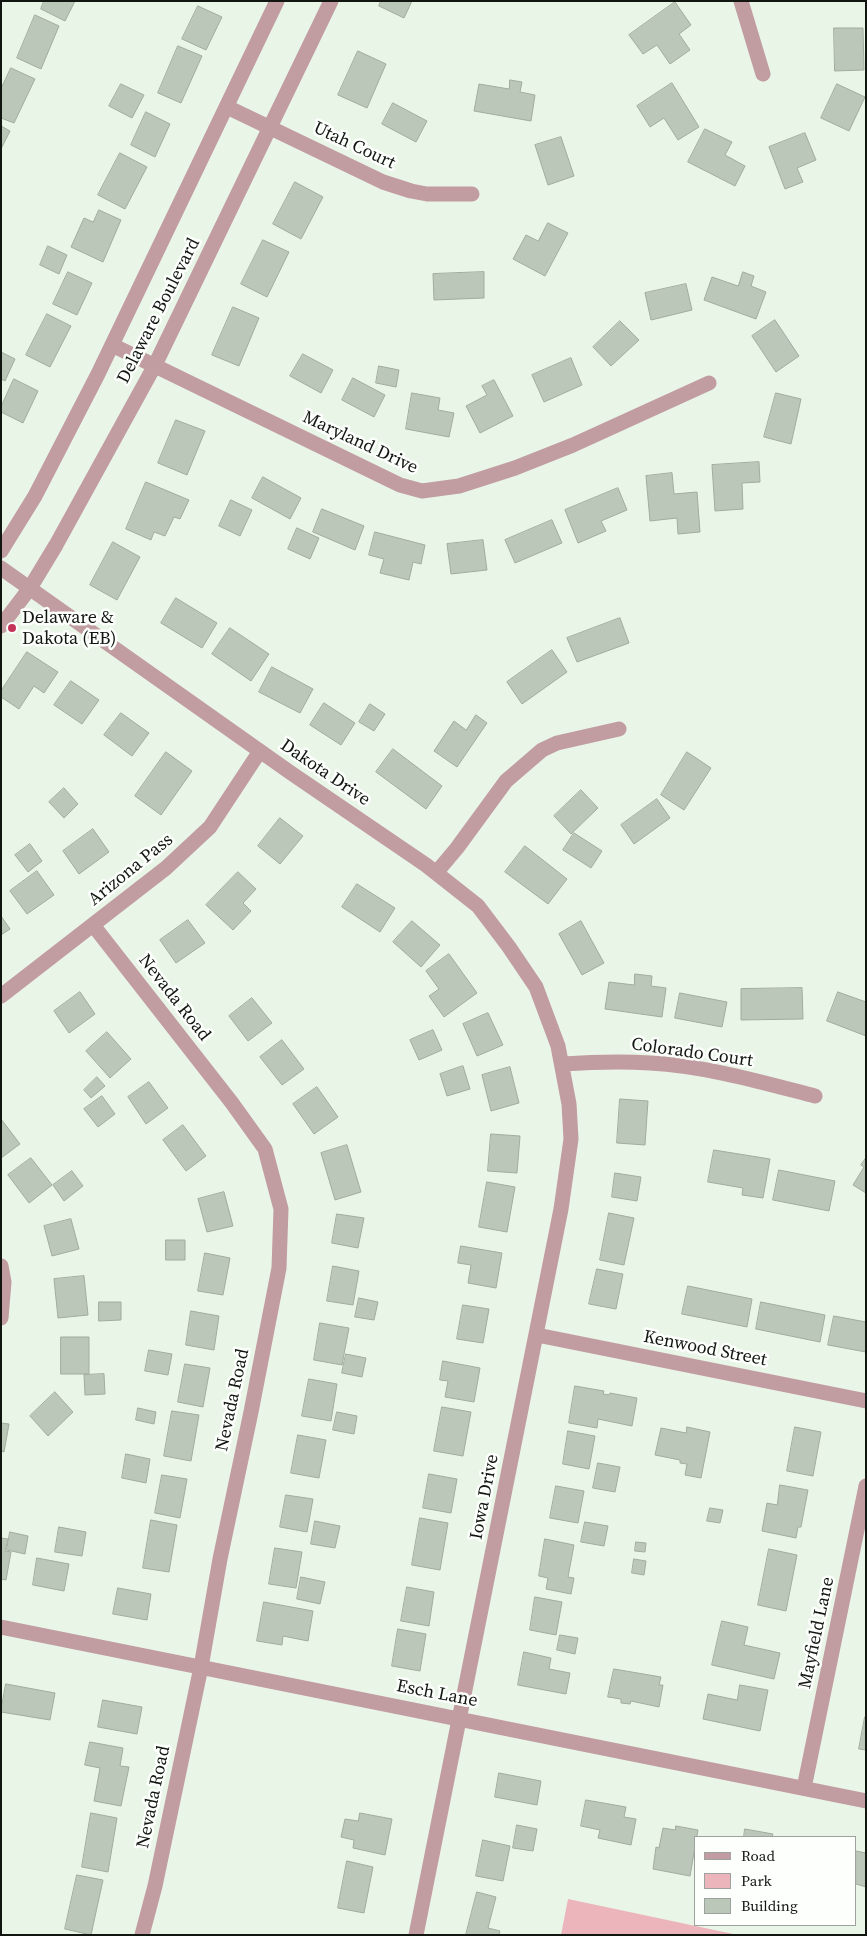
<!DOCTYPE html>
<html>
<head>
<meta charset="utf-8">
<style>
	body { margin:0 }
	#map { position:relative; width:867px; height:1936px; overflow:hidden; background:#e9f5e7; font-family:"Source Serif 4",serif }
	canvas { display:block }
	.frame { position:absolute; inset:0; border:2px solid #121611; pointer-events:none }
	.legend { position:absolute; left:694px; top:1836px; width:162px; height:90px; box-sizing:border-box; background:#fcfffc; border:1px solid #9ea29e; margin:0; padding:6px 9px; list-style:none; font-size:15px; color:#121611 }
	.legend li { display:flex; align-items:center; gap:10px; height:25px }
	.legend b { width:25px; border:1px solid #9ea29e }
</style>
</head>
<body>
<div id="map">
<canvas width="867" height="1936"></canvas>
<div class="frame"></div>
<ul class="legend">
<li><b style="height:6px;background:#c19ca0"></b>Road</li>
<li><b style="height:14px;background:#ecb4bb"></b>Park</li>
<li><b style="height:14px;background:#bbc7b9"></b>Building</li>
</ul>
</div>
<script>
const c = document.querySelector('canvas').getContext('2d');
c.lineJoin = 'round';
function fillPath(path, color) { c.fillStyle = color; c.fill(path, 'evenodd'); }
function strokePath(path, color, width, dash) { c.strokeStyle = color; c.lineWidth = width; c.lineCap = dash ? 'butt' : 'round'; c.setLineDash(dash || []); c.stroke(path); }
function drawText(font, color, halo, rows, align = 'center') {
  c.font = font + ' "Source Serif 4",serif'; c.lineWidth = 5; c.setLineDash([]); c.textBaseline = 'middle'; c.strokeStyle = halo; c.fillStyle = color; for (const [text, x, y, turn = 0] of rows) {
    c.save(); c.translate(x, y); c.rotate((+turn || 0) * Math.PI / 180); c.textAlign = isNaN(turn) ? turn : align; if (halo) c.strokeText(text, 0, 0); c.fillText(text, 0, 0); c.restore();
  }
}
const green = new Path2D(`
	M568 1899 738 1935H561Z`);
const building = new Path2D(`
	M44 1H75L65 21 41 9Z
	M381 1H412L404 18 379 6Z
	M675 2 691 25 679 34 690 50 670 64 657 45 643 54 629 35Z
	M198 6 222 17 206 50 182 39Z
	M35 15 59 26 41 69 17 58Z
	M834 28H863L864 70 835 71Z
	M178 46 202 56 181 103 158 93Z
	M358 51 386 64 367 108 338 95Z
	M11 68 35 79 14 123 1 118V89Z
	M510 80 522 82 520 92 535 95 531 121 474 111 479 84 509 89Z
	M672 83 699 127 678 140 664 118 650 127 637 106Z
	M121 84 144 95 132 118 109 106Z
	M837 84 865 97 849 131 821 118Z
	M393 103 427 121 416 142 382 124Z
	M146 112 170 124 155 157 131 145Z
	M1 126 10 131 1 149Z
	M705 129 732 142 725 155 745 166 735 186 688 162Z
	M805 133 816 160 797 168 803 182 785 189 769 147Z
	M561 137 574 176 548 185 535 145Z
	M120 153 147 167 125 209 98 195Z
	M295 182 323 197 301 239 273 224Z
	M99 210 121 220 103 262 71 247 84 218 93 222Z
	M548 223 568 233 545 276 513 259 526 235 538 241Z
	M263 240 289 252 267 297 241 284Z
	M48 246 67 255 59 274 40 265Z
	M68 272 92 283 77 315 53 304Z
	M484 272V298L434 300 433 274Z
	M743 272 754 276 751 286 766 292 756 319 704 300 712 277 738 286Z
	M686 284 692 310 651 320 645 293Z
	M233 307 259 318 239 366 212 355Z
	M47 314 71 326 50 367 26 355Z
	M775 320 799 356 776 372 752 336Z
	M620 321 639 340 611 366 593 347Z
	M1 352 15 359 5 381 1 379Z
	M303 354 333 370 321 393 290 376Z
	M571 358 582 385 544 402 532 375Z
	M379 366 399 370 396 387 376 383Z
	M353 378 385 395 374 417 342 400Z
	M14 379 38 391 23 423 1 412V407Z
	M494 380 513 416 480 433 466 406 487 395 482 386Z
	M412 393 440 398 438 410 454 413 449 437 406 429Z
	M776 393 801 399 791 444 764 437Z
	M176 420 205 431 187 475 158 463Z
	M759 462 760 482 742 483 743 509 715 511 712 465Z
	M672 473 674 494 697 492 700 532 678 534 677 518 650 521 646 476Z
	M263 477 301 498 290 519 252 498Z
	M146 482 189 500 180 519 174 517 165 536 154 532 151 540 126 529Z
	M618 488 627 510 601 521 606 531 578 543 565 510Z
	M231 500 252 510 240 536 219 526Z
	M322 509 364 526 355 550 313 532Z
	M552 520 562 543 515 563 505 540Z
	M297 528 319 538 310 559 288 549Z
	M375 532 425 545 421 564 413 562 409 580 380 573 384 559 369 555Z
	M483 540 487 570 451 574 447 544Z
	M113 542 140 557 117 600 90 585Z
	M176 598 217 623 202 648 161 623Z
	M620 618 629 643 577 662 567 638Z
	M230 628 269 654 251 681 212 654Z
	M552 650 567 672 522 704 507 682Z
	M27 652 58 672 44 693 34 686 19 709 1 697V691Z
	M272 667 313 689 300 713 259 692Z
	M71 681 99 700 82 724 54 705Z
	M324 703 355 723 341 745 310 725Z
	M370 704 385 714 374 731 359 722Z
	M121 713 149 733 132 756 104 735Z
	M476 715 487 723 457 767 434 751 454 721 466 730Z
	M393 749 442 786 426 809 376 772Z
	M166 752 192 771 161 815 135 796Z
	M687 752 711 768 684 810 661 795Z
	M64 788 78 804 64 818 49 802Z
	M581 790 598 808 571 834 554 816Z
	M657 799 670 818 634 844 621 825Z
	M280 818 303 836 280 864 258 846Z
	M93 829 109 852 79 874 63 851Z
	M574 833 602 851 591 868 563 850Z
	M30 844 42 861 28 872 15 855Z
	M525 846 567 879 548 904 505 872Z
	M37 871 54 895 27 914 10 891Z
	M238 872 256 889 243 903 251 911 233 930 206 905Z
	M357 884 395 908 380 932 342 907Z
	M1 916 10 929 1 935Z
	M188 920 205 943 176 963 160 940Z
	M412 921 440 945 421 967 393 942Z
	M581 921 604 963 582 975 559 934Z
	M449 954 477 993 444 1017 429 996 439 989 426 971Z
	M635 974 652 976 651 986 666 988 662 1017 605 1009 609 982 634 985Z
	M802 988 803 1019 741 1020V989Z
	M80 992 95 1014 69 1033 54 1011Z
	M838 992 866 1002V1036L827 1021Z
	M680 993 727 1002 722 1027 675 1018Z
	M252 998 272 1023 248 1041 229 1016Z
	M488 1013 503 1045 477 1056 463 1024Z
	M433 1030 442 1050 419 1060 410 1040Z
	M107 1032 131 1059 110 1078 86 1051Z
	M282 1040 304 1069 282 1085 260 1057Z
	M463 1066 470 1089 447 1096 440 1074Z
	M510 1067 519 1103 491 1111 482 1075Z
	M97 1077 105 1086 91 1098 84 1090Z
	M149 1082 168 1108 146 1124 128 1097Z
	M317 1087 338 1117 314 1134 293 1104Z
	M102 1096 115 1114 98 1127 84 1109Z
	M620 1099 648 1101 645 1145 617 1143Z
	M1 1119 20 1144 1 1158Z
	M183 1125 206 1156 186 1171 163 1140Z
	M491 1134 520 1136 517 1173 488 1171Z
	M347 1145 361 1192 335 1200 321 1153Z
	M714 1150 770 1159 763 1198 742 1195 743 1188 708 1182Z
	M31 1158 52 1185 29 1203 8 1175Z
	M866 1158V1193L853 1185 864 1167 861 1165Z
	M779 1170 835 1181 829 1211 773 1200Z
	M72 1171 83 1186 64 1201 53 1185Z
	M615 1173 641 1177 637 1201 612 1197Z
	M487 1182 515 1187 507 1232 479 1227Z
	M224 1192 233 1226 207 1232 198 1199Z
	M609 1213 634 1218 624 1265 600 1260Z
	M337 1214 364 1218 358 1248 332 1243Z
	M71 1219 79 1249 52 1256 44 1226Z
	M166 1240H185V1260H166Z
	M461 1246 502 1253 496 1288 468 1283 471 1265 458 1263Z
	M205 1253 230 1258 223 1295 198 1291Z
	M333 1266 359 1271 353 1305 327 1301Z
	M597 1269 623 1274 616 1309 589 1304Z
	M84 1276 88 1315 58 1318 54 1279Z
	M688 1286 752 1299 747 1327 682 1314Z
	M359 1298 378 1302 374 1320 355 1317Z
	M99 1302H121V1320L99 1321Z
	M761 1302 825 1315 820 1342 756 1329Z
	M463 1305 489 1309 483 1343 457 1339Z
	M191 1311 219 1316 214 1350 186 1345Z
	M834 1316 866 1322V1352L828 1345Z
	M320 1323 349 1328 342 1365 314 1360Z
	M61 1337H89V1374H61Z
	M149 1350 172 1354 168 1375 145 1371Z
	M346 1354 366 1358 362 1377 342 1373Z
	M443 1361 480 1368 474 1402 445 1397 448 1381 440 1380Z
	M185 1364 210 1368 203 1407 178 1402Z
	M104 1374 105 1394 85 1395 84 1375Z
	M309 1379 337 1384 331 1421 302 1416Z
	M575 1386 604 1391 603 1394 609 1395 610 1393 637 1398 632 1426 598 1419 597 1428 569 1423Z
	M55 1392 73 1412 48 1436 30 1416Z
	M442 1407 471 1412 463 1456 434 1451Z
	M138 1408 156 1412 154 1424 136 1420Z
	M172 1411 199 1415 191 1461 164 1456Z
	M337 1412 357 1416 354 1434 333 1430Z
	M1 1423 9 1424 4 1452 1 1451Z
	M687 1427 710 1432 701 1478 685 1475 687 1464 680 1463V1460L655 1455 661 1428 686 1433Z
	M795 1427 821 1432 813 1476 787 1471Z
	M568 1431 595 1436 589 1469 563 1464Z
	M298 1435 326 1440 319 1478 291 1473Z
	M126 1454 150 1459 146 1483 122 1478Z
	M598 1463 620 1467 615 1492 593 1488Z
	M429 1474 457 1479 451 1513 423 1508Z
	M162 1475 187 1479 180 1518 155 1513Z
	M780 1485 808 1490 801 1527H798L796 1538 762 1531 767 1503 777 1505Z
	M556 1486 584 1491 578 1523 550 1518Z
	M286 1495 313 1499 307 1532 280 1527Z
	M710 1508 723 1510 720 1523 707 1521Z
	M420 1518 448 1523 440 1570 412 1565Z
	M151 1520 177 1525 169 1572 143 1568Z
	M315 1521 340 1526 335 1548 311 1544Z
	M585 1522 608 1526 604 1546 581 1542Z
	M59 1527 86 1532 82 1556 55 1552Z
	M10 1532 28 1536 25 1554 7 1550Z
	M1 1538 8 1539 5 1551 11 1552 6 1580 1 1579Z
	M545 1539 574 1545 568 1577 574 1578 571 1594 546 1589 548 1578 539 1576Z
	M636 1542 646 1543 645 1552 635 1551Z
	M275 1548 302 1552 296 1588 269 1584Z
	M769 1549 797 1555 786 1611 758 1605Z
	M37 1558 69 1564 64 1591 33 1585Z
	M634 1559 646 1561 644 1575 632 1573Z
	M301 1577 325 1582 320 1604 297 1599Z
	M407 1587 434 1592 429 1626 401 1621Z
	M118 1588 151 1594 147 1620 113 1614Z
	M535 1597 562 1602 556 1635 530 1630Z
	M264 1602 313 1611 308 1641 283 1636 282 1645 257 1641Z
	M722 1621 748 1627 744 1645 780 1653 774 1679 712 1665Z
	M398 1629 426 1634 420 1671 392 1666Z
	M560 1635 578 1638 575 1654 557 1650Z
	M524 1652 551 1658 549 1669 570 1673 566 1694 518 1685Z
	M614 1669 661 1677 659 1685H663L659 1707 631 1701 630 1704 621 1703V1699L608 1697Z
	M6 1684 55 1693 50 1720 1 1712Z
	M740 1685 768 1690 760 1731 703 1719 708 1694 737 1700Z
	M103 1700 142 1707 137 1734 98 1727Z
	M865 1717H866V1750L859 1749Z
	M90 1742 123 1748 120 1766 129 1767 121 1806 94 1801 100 1768 85 1765Z
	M499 1773 541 1781 537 1805 495 1797Z
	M586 1800 626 1807 624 1817 636 1819 631 1845 598 1838 600 1830 581 1826Z
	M91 1813 117 1818 108 1872 82 1867Z
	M360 1813 392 1819 385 1855 353 1848 354 1840 341 1837 345 1819 358 1821Z
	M517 1825 537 1829 533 1851 513 1848Z
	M676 1826 698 1830 690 1876 653 1869 656 1847 659 1848 663 1828 675 1830Z
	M745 1829 773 1834 772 1837H744Z
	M483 1840 510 1846 503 1881 476 1876Z
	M856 1851 866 1853V1887L856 1884Z
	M347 1861 373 1867 364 1913 338 1908Z
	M77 1875 103 1880 91 1935 65 1929Z
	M477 1892 496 1897 488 1928 500 1931 499 1935H466Z`);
const street = new Path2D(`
	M741 1 763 74
	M227 107 383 182 411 191 427 194H472
	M112 345 400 485 422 491 459 486 515 468 573 445 709 383
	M1 551 35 496 98 374 277 1
	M1 568 291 773 426 865 478 906 509 947 536 987 558 1046 569 1104 571 1139 561 1209 416 1935
	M1 626 30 588 56 545 155 365 331 1
	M436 873 457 848 506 781 542 750 557 743 619 729
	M93 925 232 1103 265 1149 281 1209 279 1268 251 1412 220 1559 201 1667 155 1886 142 1935
	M1 996 166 868 210 827 260 751
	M562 1064C592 1062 621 1061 650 1063 706 1066 761 1082 815 1096
	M1 1266 4 1282 1 1318
	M537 1335 866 1401
	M1 1627 866 1801
	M804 1788 866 1486`);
const markers = [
	[12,628,5,"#c33458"]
];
const streetNames = [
	["Utah Court",354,146,25],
	["Delaware Boulevard",159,311,-63],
	["Maryland Drive",360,443,25],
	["Dakota Drive",325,773,34],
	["Arizona Pass",131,870,-39],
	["Nevada Road",174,998,52],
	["Colorado Court",692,1053,8],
	["Kenwood Street",705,1349,11],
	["Nevada Road",233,1400,-78],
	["Iowa Drive",485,1497,-79],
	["Mayfield Lane",817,1633,-78],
	["Esch Lane",437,1694,11],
	["Nevada Road",154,1797,-78]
];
const poiNames = [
	["Delaware &",22,618],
	["Dakota (EB)",22,639]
];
fillPath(green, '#ecb4bb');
fillPath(building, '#bbc7b9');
strokePath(building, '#a1ac9f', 1);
strokePath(street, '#c19ca0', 15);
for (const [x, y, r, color] of markers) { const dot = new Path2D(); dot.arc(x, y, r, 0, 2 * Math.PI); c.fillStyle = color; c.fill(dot); strokePath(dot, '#fcfffc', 2); }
drawText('18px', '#121611', '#fcfffc', streetNames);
drawText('18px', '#121611', '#fcfffc', poiNames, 'left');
</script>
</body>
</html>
